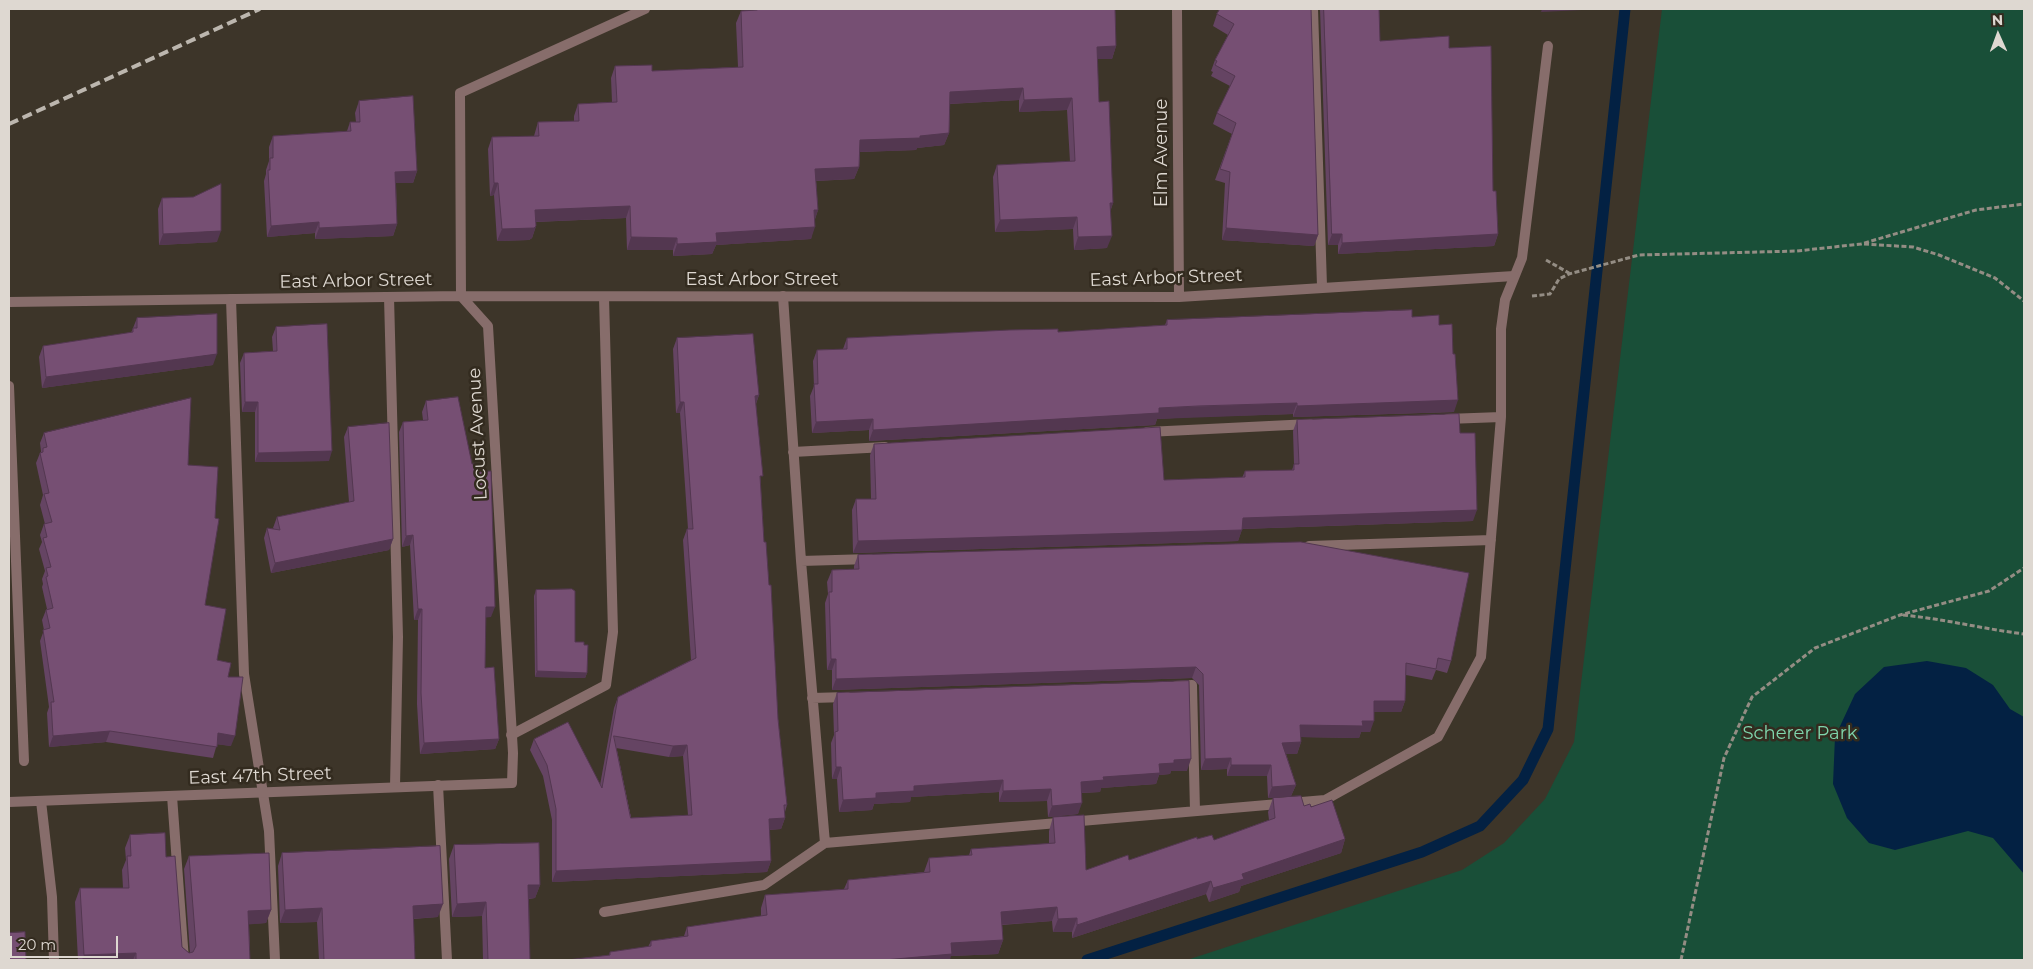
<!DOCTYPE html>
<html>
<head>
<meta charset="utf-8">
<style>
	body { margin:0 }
	#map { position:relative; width:2033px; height:969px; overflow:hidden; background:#3d3529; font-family:Montserrat,sans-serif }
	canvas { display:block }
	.frame { position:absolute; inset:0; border:10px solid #ded8d1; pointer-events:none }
	.north { position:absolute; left:1973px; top:10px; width:50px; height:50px; -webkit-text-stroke:4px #332b1f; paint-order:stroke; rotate:358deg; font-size:14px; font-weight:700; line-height:20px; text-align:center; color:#ded8d1 }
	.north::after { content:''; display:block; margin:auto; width:18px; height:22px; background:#ded8d1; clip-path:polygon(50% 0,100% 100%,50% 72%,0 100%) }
	.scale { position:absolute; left:10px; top:936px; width:108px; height:22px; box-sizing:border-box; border:2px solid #ded8d1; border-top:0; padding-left:6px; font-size:15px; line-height:18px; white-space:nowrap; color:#ded8d1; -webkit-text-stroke:4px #332b1f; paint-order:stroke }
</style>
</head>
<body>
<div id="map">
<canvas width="2033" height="969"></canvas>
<div class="frame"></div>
<div class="north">N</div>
<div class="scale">20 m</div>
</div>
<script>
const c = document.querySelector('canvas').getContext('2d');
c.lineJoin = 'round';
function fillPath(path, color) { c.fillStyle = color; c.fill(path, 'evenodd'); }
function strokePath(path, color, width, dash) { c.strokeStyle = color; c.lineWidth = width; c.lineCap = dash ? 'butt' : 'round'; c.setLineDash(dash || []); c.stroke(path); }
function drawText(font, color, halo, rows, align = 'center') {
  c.font = font + ' Montserrat,sans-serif'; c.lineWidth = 5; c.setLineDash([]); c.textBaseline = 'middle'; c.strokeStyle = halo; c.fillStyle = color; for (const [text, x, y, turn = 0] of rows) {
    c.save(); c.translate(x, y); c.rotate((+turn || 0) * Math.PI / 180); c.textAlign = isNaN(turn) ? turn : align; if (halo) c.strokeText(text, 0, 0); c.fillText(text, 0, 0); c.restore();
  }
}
const green = new Path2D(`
	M1662 9H2024V960H1187L1462 870 1504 843 1545 799 1574 742Z`);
const water = new Path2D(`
	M1927 661 1966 668 1993 685 2010 709 2024 717V874L1993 838 1968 831 1895 850 1869 843 1847 818 1833 784 1835 737 1855 694 1884 667Z`);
const stream = new Path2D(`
	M1087 960 1422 852 1480 826 1523 780 1548 729 1625 9`);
const path = new Path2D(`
	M1864 244 1913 247 1939 255 1995 278 2024 301
	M1546 260 1569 273
	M1532 296 1550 294 1559 279 1569 274 1639 255 1797 251 1861 244 1976 210 2024 204
	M1903 615C1944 619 1984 629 2024 634
	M1681 960 1724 758 1752 697 1815 648 1900 615 1989 591 2024 568`);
const lane = new Path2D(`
	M1313 9 1322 286
	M783 296 801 561 825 843
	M389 297 398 637 395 787
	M231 299 244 674 269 831 275 960
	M9 386 24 761
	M1447 419 1501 417
	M1147 432 1310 424
	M793 452 885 447
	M1309 546 1491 540
	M801 561 870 559
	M1176 686 1192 685 1195 811
	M812 698 847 697
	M511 735 606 685 613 632 604 297
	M438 785 447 960
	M172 796 184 960
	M41 801 52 897 54 960
	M604 912 764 885 825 843 1325 800 1438 737 1481 657 1501 417V329L1505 300 1522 258 1548 46`);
const street = new Path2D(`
	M1177 9 1179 297
	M9 302 461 296 1179 297 1514 276
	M9 802 512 783 513 753 488 326 461 296 460 93 645 9`);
const rail = new Path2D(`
	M9 124 260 9`);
const wall = new Path2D(`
	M756 9H1115L1116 46 1112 59H1097L1099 102 1113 203 1110 212 1107 248 1074 250 1073 229 995 232 993 177 997 165 1070 162 1067 110 1019 112V100L950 104 949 133 944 145 917 148 916 150 860 152 859 167 854 179 816 181 818 210 815 219 811 239 716 245 712 254 673 256V250H627L626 218 536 222V226L532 238 529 240 497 241 494 195 490 196 488 149 492 137 534 136 538 122 574 121V116L578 104 612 102 611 78 615 66 652 71 738 67 736 23 741 11 755 10Z
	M1311 9 1318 235 1314 246 1222 240 1225 183 1215 180 1232 134 1213 124 1217 113 1230 86 1211 76 1213 72 1211 71 1215 60 1228 35 1213 26 1217 14Z
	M1320 9H1379L1380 41 1449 48 1493 191 1498 234 1494 246 1338 254V245H1328Z
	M359 101 417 171 413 183H396L397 224 393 236 315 239V233L267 237 264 181 266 174V170L269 161V147L273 136 347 131 350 122H356L355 113Z
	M162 198 217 242 159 245 158 209Z
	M1412 317 1439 325 1454 412 1293 417V414L1194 417 1157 419 1155 425 869 441V430L812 433 810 396 814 386 813 361 817 350 843 349 847 338 1058 332 1165 325 1167 320Z
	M137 318 213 365 42 388 39 357 43 346 131 333Z
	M276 327 329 461 255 462V412H242L240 363 244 353 273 351 272 337Z
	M677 338 759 395 756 404 764 542 778 719 787 805 785 812V818L781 829 769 830 771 861 767 872 552 882V820L543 776 530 750 534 739 600 785 614 708 618 697 691 660 683 540 687 529H688L680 413H676L673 349ZM616 748 669 757 683 756 688 815 631 818Z
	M426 401 472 464 476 472 491 617H485V668L499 739 495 749 420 754 417 704 418 620H414L410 545 402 547 399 432 403 422 423 420 422 412Z
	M1297 420 1460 433 1473 521 1242 529 1238 541 853 553 852 510 856 499H871L870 455 874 444 1164 480 1242 478 1245 471 1292 470 1294 464 1293 431Z
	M348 427 393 539 389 550 271 573 264 538 267 528 274 529 273 528 277 517 349 502 344 437Z
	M44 433 188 465 205 605 217 660 228 677 231 746 217 744 213 758 106 742 49 747 47 713 49 707 40 641 44 630 42 620 46 610 47 609 42 587 43 584 42 579 45 571 39 549 42 542 40 535 44 524H45L40 505 43 495 36 463 40 453 41 452V451L40 443Z
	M1301 542 1451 661 1447 673 1436 670 1432 680 1406 675 1405 701 1401 712H1374L1370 732H1361L1359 738 1301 737V742L1297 754H1286L1296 785 1291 796 1268 798 1267 776H1227V769L1201 770 1199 685 1192 678 832 690V670H827L825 603 828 594 827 582 832 570 854 569V566L858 555Z
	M536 590 575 642 587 673 585 678 535 677 534 596Z
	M837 693 1187 771H1171L1170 774 1159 775 1156 784 1101 788 1100 792 1082 793 1078 814 1048 817 1047 801 999 802V792L911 797 910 802 874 804 872 810 839 812 837 779H832L831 743 834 735 833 704Z
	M1273 798 1304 806 1311 807 1345 839 1341 853 1241 886 1239 892 1209 902 1206 894 1072 938V932H1053L1052 921 1002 925 1003 940 998 954 951 956 609 955 610 952 648 947 651 941 684 936 687 927 761 916V908L765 895 844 889 848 880 924 872 929 858 969 855 971 849 1049 844V831L1053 817 1086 870 1129 860 1197 839 1214 840 1269 820 1268 812Z
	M130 835 166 857 182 947 189 953H190L184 869 189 856 271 910 266 923 249 924 250 960H78L75 902 80 888H123L122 870 126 860 125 848Z
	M454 845 540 885 535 898 529 899 530 960H483L482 916 452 917 449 859Z
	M282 853 438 917 413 919 415 960H319L317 922 280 923 278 866Z`);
const shadedWall = new Path2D(`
	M1542 9H1582V10L1541 12Z
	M1116 46 1112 59H1093L1097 47Z
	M1023 88 1019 100 946 104 950 92Z
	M1072 98 1067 110 1019 112 1024 100Z
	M949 133 944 145 917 148 916 150 856 152 860 140Z
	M859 167 854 179 811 181 815 169Z
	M417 171 413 183H391L395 172Z
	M494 183H498L494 195 490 196Z
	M1110 203H1113L1109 215Z
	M630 206 626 218 531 222 535 210Z
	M814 210H818L814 222Z
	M1077 217 1073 229 995 232 1000 220Z
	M319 222 315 233 267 237 271 226Z
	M397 224 393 236 315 239 319 228Z
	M536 226 532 238 529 240 497 241 502 229Z
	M815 227 811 239 716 245 712 254 673 256 677 244 716 233Z
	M1226 228 1318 235 1314 246 1222 240Z
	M221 231 217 242 159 245 163 234Z
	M1332 234H1342L1338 245H1328Z
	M1498 234 1494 246 1338 254 1342 243Z
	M1112 236 1107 248 1074 250 1078 237Z
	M631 237 677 238 673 250H627Z
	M217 354 213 365 42 388 46 377Z
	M759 395 755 406V396Z
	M1458 400 1454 412 1293 417 1297 406Z
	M245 402H258L255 412H242Z
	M680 402H684L680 413H676Z
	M1297 403 1293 414 1157 419 1155 425 869 441 873 430 1159 408Z
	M873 419 869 430 812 433 816 422Z
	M332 451 329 461 255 462 258 453Z
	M1477 510 1473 521 1239 529 1243 518Z
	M1242 530 1238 541 853 553 858 541Z
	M413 535 410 545 402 547 406 536Z
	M393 539 389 550 271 573 275 563Z
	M486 607H495L491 617 482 618Z
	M418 609H422L418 620H414Z
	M831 659H836L832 670H827Z
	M1196 667 1192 678 832 690 836 679Z
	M537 671 587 673 585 678 535 677Z
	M1374 701H1405L1401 712H1370Z
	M1362 721H1374L1370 732H1361L1359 738 1296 737 1300 725Z
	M110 731 106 742 49 747 53 736Z
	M218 733 235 736 231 746 214 744Z
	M499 739 495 749 420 754 424 743Z
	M1301 742 1297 754H1278L1282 743Z
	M687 745 683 756 669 757 673 746Z
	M1231 758 1227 769 1201 770 1205 759Z
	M1191 759 1187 771H1171L1170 774 1159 775 1156 784 1101 788 1100 792 1077 793 1081 782 1159 764 1174 760Z
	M1231 765H1271L1267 776H1227Z
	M836 767H841L837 779H832Z
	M1003 780 999 792 911 797 910 802 874 804 872 810 839 812 843 800 914 786Z
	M1296 785 1291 796 1268 798 1272 787Z
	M1051 789 1047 801 999 802 1003 791Z
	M1082 803 1078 814 1048 817 1052 806Z
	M785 818 781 829 765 830 769 819Z
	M1345 839 1341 853 1241 886 1239 892 1209 902 1213 888 1242 874Z
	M771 861 767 872 552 882 556 871Z
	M1211 881 1206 894 1072 938 1077 925Z
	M528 885H540L535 898 524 899Z
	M486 902 482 916 452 917 457 904Z
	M443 904 438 917 408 919 413 906Z
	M1057 907 1052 921 996 925 1001 912Z
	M322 908 317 922 280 923 285 910Z
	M271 910 266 923 243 925 248 911Z
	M1077 918 1072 932H1053L1058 919Z
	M1003 940 998 954 951 956 950 960H883L951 943Z
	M136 953 133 960H82L84 955Z`);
const building = new Path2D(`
	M757 9H1115L1116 46 1097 47 1099 102 1109 101 1113 203H1110L1112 236 1078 237 1077 217 1000 220 997 165 1075 161 1072 98 1024 100 1023 88 950 92 949 133 920 136V138L860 140 859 167 815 169 818 210H814L815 227 716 233 717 242 677 244V238L631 237 630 206 535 210 536 226 534 228 502 229 498 183H494L492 137 539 136 538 122 579 121 578 104 617 102 615 66 652 65V71L743 67 741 11 757 10Z
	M1220 9H1311L1318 235 1226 228 1230 172 1220 169 1236 123 1217 113 1235 76 1215 65 1217 61 1215 60 1234 24 1217 14Z
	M1324 9H1379L1380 41 1449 36V48L1491 46 1493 191H1496L1498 234 1342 243V234H1332Z
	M413 96 417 171 395 172 397 224 319 228V222L271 226 268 170H270V158H273V136L351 131 350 122H360L359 101Z
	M221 184V231L163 234 162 198 193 197Z
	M1412 310V317L1439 315V325L1452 324 1453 354H1455L1458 400 1297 406V403L1198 406 1159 408V413L873 430V419L816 422 814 384H818L817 350 847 349V338L1009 330 1058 329V332L1167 325V320Z
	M217 314V354L46 377 43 346 133 332V328H137V318Z
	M327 324 332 451 258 453V402H245L244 353 277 351 276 327Z
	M753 334 759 395 755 396 763 476H760L764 542H766L769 585H771L778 719 787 805H784L785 818 769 819 771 861 556 871V809L547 765 534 739 568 722 602 788 618 697 696 658 687 529H693L684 402H680L677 338ZM614 736 673 746 687 745 692 815 631 818Z
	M458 397 472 464H476V472L491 471 495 607H486L485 668 494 667 499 739 424 743 421 693 422 609H418L413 535 406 536 403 422 428 420 426 401Z
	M191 398 188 465 218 467 215 518 219 519 205 605 226 609 217 660 231 663 228 677H243L235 736 218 733 217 747 110 731 53 736 51 702H54L43 630 50 628 46 610 53 608 46 577 48 576 46 568 51 567 43 538 47 537 44 524 52 522 44 494 49 493 40 453 43 452V448L47 447 44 433Z
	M1459 414 1460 433H1475L1477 510 1243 518 1242 530 858 541 856 499H876L874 444 1160 427 1164 480 1245 477V471L1294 470V464H1299L1297 420Z
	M389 423 393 539 275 563 267 528 280 530 277 517 354 501 348 427Z
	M1301 542 1469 573 1451 661 1438 658 1436 669 1406 663 1405 701H1374V721H1362L1363 726 1300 725 1301 742 1282 743 1296 785 1272 787 1271 765H1231V758L1205 759 1203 674 1196 667 836 679V659H831L829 592H832V570L859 569 858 555Z
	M572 589 575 591V642H584V645H588L587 673 537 671 536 590Z
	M1189 681 1191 759 1174 760V763L1159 764 1160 773 1103 777 1104 780 1081 782 1082 803 1052 806 1051 789 1003 791V780L914 786V791L876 793V798L843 800 841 767H836L835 732 838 731 837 693Z
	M1301 796 1304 806 1310 804 1311 807 1332 800 1345 839 1242 874 1244 879 1213 888 1211 881 1077 925V918L1058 919 1057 907 1001 912 1003 940 951 943 952 954 884 960H567L610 955V952L651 946V941L688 936 687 927 767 915 765 895 848 889V880L930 872 929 858 972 855 971 849 1055 843 1053 817 1084 815 1086 870 1128 855 1129 860 1197 837V839L1212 835 1214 840 1275 818 1273 798Z
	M165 833 166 857 175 856 182 947 189 953 193 952 196 946 189 856 269 853 271 910 248 911 250 960H136V953L84 955 80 888H129L127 856H131L130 835Z
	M539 843 540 885H528L530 960H488L486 902 457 904 454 845Z
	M440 846 443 904 413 906 415 960H324L322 908 285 910 282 853Z
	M25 932 26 960H9V933Z`);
const streetNames = [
	["Elm Avenue",1162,153,-90],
	["East Arbor Street",1166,278,-2],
	["East Arbor Street",762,280],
	["East Arbor Street",356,281,-1],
	["Locust Avenue",478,434,-93],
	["East 47th Street",260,776,-2]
];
const parkNames = [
	["Scherer Park",1800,734]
];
fillPath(green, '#194f38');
fillPath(water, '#032143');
strokePath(stream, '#032143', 11);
strokePath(path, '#948d84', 3, [5, 2.5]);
strokePath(lane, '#876d6b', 10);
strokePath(street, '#876d6b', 10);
strokePath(rail, '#bcb6ae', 4, [10, 5]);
fillPath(wall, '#654463');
fillPath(shadedWall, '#533750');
fillPath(building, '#764f73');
strokePath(building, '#533750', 1);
drawText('18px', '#ded8d1', '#332b1f', streetNames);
drawText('18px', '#7fd5ac', '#332b1f', parkNames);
</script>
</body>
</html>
